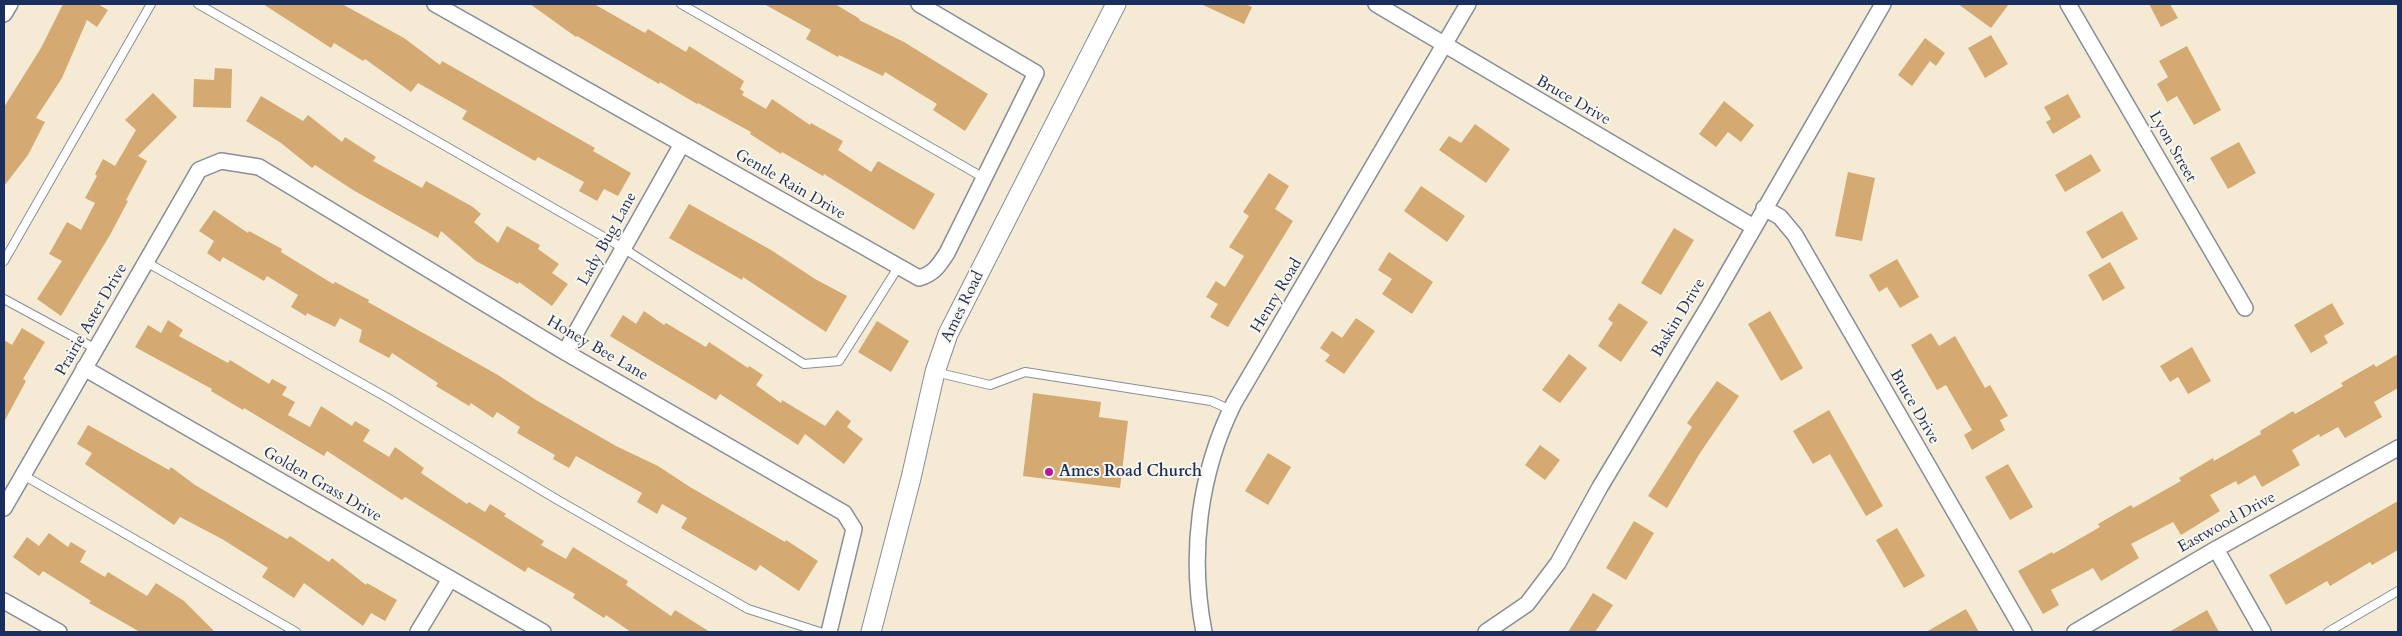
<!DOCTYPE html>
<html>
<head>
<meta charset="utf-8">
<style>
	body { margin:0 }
	#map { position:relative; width:2402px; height:636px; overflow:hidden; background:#f5ebd5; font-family:Cardo,serif }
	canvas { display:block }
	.frame { position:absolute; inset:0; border:5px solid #1b2f5e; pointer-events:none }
</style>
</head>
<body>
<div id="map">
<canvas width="2402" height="636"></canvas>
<div class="frame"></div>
</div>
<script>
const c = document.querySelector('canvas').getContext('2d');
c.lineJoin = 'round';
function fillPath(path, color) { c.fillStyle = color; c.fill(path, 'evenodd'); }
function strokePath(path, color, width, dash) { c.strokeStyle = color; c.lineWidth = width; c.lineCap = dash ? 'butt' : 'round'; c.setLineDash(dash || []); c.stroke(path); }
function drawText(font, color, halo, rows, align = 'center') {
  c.font = font + ' Cardo,serif'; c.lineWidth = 4; c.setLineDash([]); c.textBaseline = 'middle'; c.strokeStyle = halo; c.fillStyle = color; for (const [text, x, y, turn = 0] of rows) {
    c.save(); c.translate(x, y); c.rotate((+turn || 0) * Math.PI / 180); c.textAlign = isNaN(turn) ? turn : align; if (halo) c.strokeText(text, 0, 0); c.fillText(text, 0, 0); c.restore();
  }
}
const building = new Path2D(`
	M63 4H98L108 10 97 27 87 20 62 78 36 118 45 122 28 155 4 186V107L41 48Z
	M263 4H342L404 38 440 65 442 61 595 148 593 151 631 173 618 196 604 189 597 201 579 191 584 182 538 157 535 161 462 119 467 111 418 83 411 92 365 59 363 61 334 43 331 48Z
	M530 4H594L645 33 648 29 686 52 689 46 744 81 740 89 744 92 742 95 766 109 772 99 810 125 811 123 843 141 838 150 871 172 878 161 935 194 914 230 824 174 823 176 782 152 781 154 750 134 751 132 698 103 697 104 660 82 659 84 577 36 576 37Z
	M764 4H835L860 19 859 20 904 42 988 94 965 131 933 110 937 104 885 72 883 76 839 55 838 57 806 39 811 30Z
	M1201 4H1245L1252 7 1244 24Z
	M1958 4H2009L1991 28Z
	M2149 4H2170L2178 18 2161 27Z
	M1991 35 2008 64 1985 78 1968 48Z
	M1925 38 1945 53 1936 66 1930 61 1912 86 1898 75Z
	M2187 46 2221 110 2194 125 2177 96 2167 102 2157 84 2168 77 2159 61Z
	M215 68 232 69 231 108 193 107 194 79 214 80Z
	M153 93 177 117 138 156 147 161 126 200 128 201 110 235 61 316 37 299 62 261 49 254 67 222 81 230 95 203 85 198 97 176 95 174 103 159 115 166 136 130 125 120Z
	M2068 94 2081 117 2053 134 2046 122 2051 119 2044 107Z
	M261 96 303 121 308 115 342 142 345 137 376 157 373 161 422 188 426 181 473 207 481 214 474 222 498 243 507 226 540 245 538 249 559 264 552 273 568 284 552 306 519 282 518 284 476 261 441 231 438 238 353 190 315 165 312 168 281 143 246 121Z
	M1724 101 1754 125 1741 142 1728 132 1716 147 1699 134Z
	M1475 124 1510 149 1486 183 1439 150 1449 136 1461 143Z
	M2239 142 2256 173 2228 189 2210 158Z
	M2091 154 2101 171 2065 192 2055 175Z
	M1848 172 1875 178 1862 241 1835 236Z
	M1269 173 1289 186 1275 209 1293 221 1228 327 1210 317 1218 304 1206 297 1216 281 1225 287 1244 256 1229 247 1249 216 1243 212Z
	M1421 186 1465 216 1447 242 1404 211Z
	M689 204 771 250 815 279 847 296 826 332 743 277 742 280 669 238Z
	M214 210 248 233 249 231 282 249 281 252 333 284 335 282 369 300 368 302 498 375 536 400 616 446 658 466 690 487 785 542 786 540 818 561 799 591 760 565 756 571 681 528 687 518 662 504 657 514 637 502 642 493 576 456 569 468 553 459 555 455 517 433 520 427 497 412 493 418 471 403 469 406 436 386 438 383 392 353 389 358 359 342 362 330 340 318 335 327 307 313 306 316 291 307 298 295 267 276 264 281 223 257 220 262 207 253 214 241 199 231Z
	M2122 211 2138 239 2102 259 2086 232Z
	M1674 228 1694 240 1661 295 1641 283Z
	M1389 252 1433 282 1412 314 1382 294 1392 279 1378 270Z
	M1897 259 1919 297 1900 308 1887 287 1879 292 1869 275Z
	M2110 262 2125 288 2103 301 2088 275Z
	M1619 303 1648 322 1621 362 1598 346 1613 323 1608 319Z
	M2332 303 2344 324 2324 336 2328 343 2311 353 2294 325Z
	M644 311 664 325 666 323 706 347 709 342 748 368 749 366 763 375 756 385 781 403 782 400 825 426 837 410 851 421 847 427 863 439 844 464 805 434 798 445 720 394 716 400 610 336 623 315 636 324Z
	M1770 311 1803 368 1781 381 1748 324Z
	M1356 318 1375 331 1344 374 1325 361 1330 355 1320 348 1332 331 1342 338Z
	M168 320 183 330 179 336 228 363 230 360 269 384 272 379 287 387 282 395 295 402 288 415 310 427 321 406 352 426 355 421 370 430 363 441 389 457 395 447 424 468 421 473 467 504 469 502 485 512 490 504 506 514 504 516 544 541 541 545 566 559 573 547 628 581 626 585 671 616 675 610 710 632H631L606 615 604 618 573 598 575 594 528 567 525 572 405 497 402 500 327 451 324 456 244 408 243 410 211 391 212 389 135 347 148 325 161 333Z
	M877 321 909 341 891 372 858 352Z
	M22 328 45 342 23 379 26 381 4 422V340L12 345Z
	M1931 333 1939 346 1955 336 1985 388 1990 385 2008 416 2000 420 2005 430 1972 450 1964 435 1972 430 1946 385 1937 390 1911 345Z
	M2192 347 2211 381 2188 394 2178 377 2170 382 2160 366Z
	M1569 354 1587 368 1560 403 1542 390Z
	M2398 354V388L2374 402 2382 417 2345 438 2338 427 2320 437 2319 434 2292 450 2300 465 2262 487 2255 475 2238 485 2236 481 2210 495 2220 511 2181 535 2173 522 2131 544 2139 558 2101 581 2093 568 2051 590 2059 605 2043 614 2018 571 2052 552 2053 554 2100 527 2098 524 2131 505 2133 508 2181 481 2179 478 2213 458 2214 461 2261 434 2260 431 2293 411 2295 414 2343 386 2341 383 2374 364 2376 367Z
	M1717 381 1739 396 1700 453 1667 508 1648 496 1692 427 1687 423Z
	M1033 393 1101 402 1099 417 1128 421 1120 488 1023 476Z
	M1829 410 1883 506 1866 516 1830 454 1813 464 1793 431Z
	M88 425 169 470 171 467 195 485 287 539 290 536 329 562 332 558 366 585 367 583 397 600 385 621 371 613 363 626 304 583 294 598 262 577 268 568 222 539 180 517 174 525 85 464 92 453 77 444Z
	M1540 445 1560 460 1545 480 1525 465Z
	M1268 453 1291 467 1268 505 1245 491Z
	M2008 464 2033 507 2010 520 1985 477Z
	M2398 501V550L2372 565 2370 562 2330 586 2327 581 2286 605 2269 575Z
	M1634 521 1654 533 1626 580 1606 568Z
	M1897 528 1925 576 1904 588 1876 540Z
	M49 533 68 547 71 542 86 551 80 562 105 577 108 572 147 596 156 583 184 601 215 632H140L89 603 91 601 43 571 39 576 13 557 27 537 39 546Z
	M1593 593 1613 605 1595 632H1568Z
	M1966 609 1979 632H1926Z
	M2207 610 2219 632H2169Z`);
const service = new Path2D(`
	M198 4 623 248 804 364 839 361 899 266
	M681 4 984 178
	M4 261 151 4
	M146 262 386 397 556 499 748 609 820 632
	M4 299 96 349
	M935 372 990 385 1025 372 1211 401 1231 410
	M23 475 296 632
	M2328 632 2398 591`);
const minor = new Path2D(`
	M435 4 919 278C934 274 939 265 947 253L1036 73 919 4
	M1376 4 1752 226
	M2068 4 2245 308
	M4 14 10 4
	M1764 208 1780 217 1795 235 2024 632
	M565 352 682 144
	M84 368 543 632
	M4 508 199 170 221 161 259 167 565 352 844 513 854 529 829 632
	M2216 549 2263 632
	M4 601 59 632
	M418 632 450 579
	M1204 632C1189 555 1199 473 1234 403L1468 4
	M1486 632 1527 604 1558 563 1600 487 1710 304 1883 4
	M2075 632 2216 549 2398 448`);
const tertiary = new Path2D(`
	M871 632 911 478 935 372 948 334 1116 4`);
const markers = [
	[1049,472,5,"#b5179e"]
];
const streetNames = [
	["Bruce Drive",1573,101,30],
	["Lyon Street",2172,147,60],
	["Gentle Rain Drive",790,185,30],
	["Lady Bug Lane",608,239,-61],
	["Henry Road",1277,296,-59],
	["Ames Road",963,307,-64],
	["Baskin Drive",1679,318,-59],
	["Prairie Aster Drive",92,320,-60],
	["Honey Bee Lane",597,349,30],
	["Bruce Drive",1914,407,60],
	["Golden Grass Drive",322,485,30],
	["Eastwood Drive",2227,523,-29]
];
const poiNames = [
	["Ames Road Church",1059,472]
];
fillPath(building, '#d5a972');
strokePath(service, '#888d9a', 10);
strokePath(minor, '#888d9a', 18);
strokePath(tertiary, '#888d9a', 21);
strokePath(service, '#fff', 8);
strokePath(minor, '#fff', 15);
strokePath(tertiary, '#fff', 19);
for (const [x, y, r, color] of markers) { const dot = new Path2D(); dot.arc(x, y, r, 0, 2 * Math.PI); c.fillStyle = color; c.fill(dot); strokePath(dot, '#fbf7ec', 2); }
drawText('16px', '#1b2f5e', '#fbf7ec', streetNames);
drawText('bold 16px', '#1b2f5e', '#fbf7ec', poiNames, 'left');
</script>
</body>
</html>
